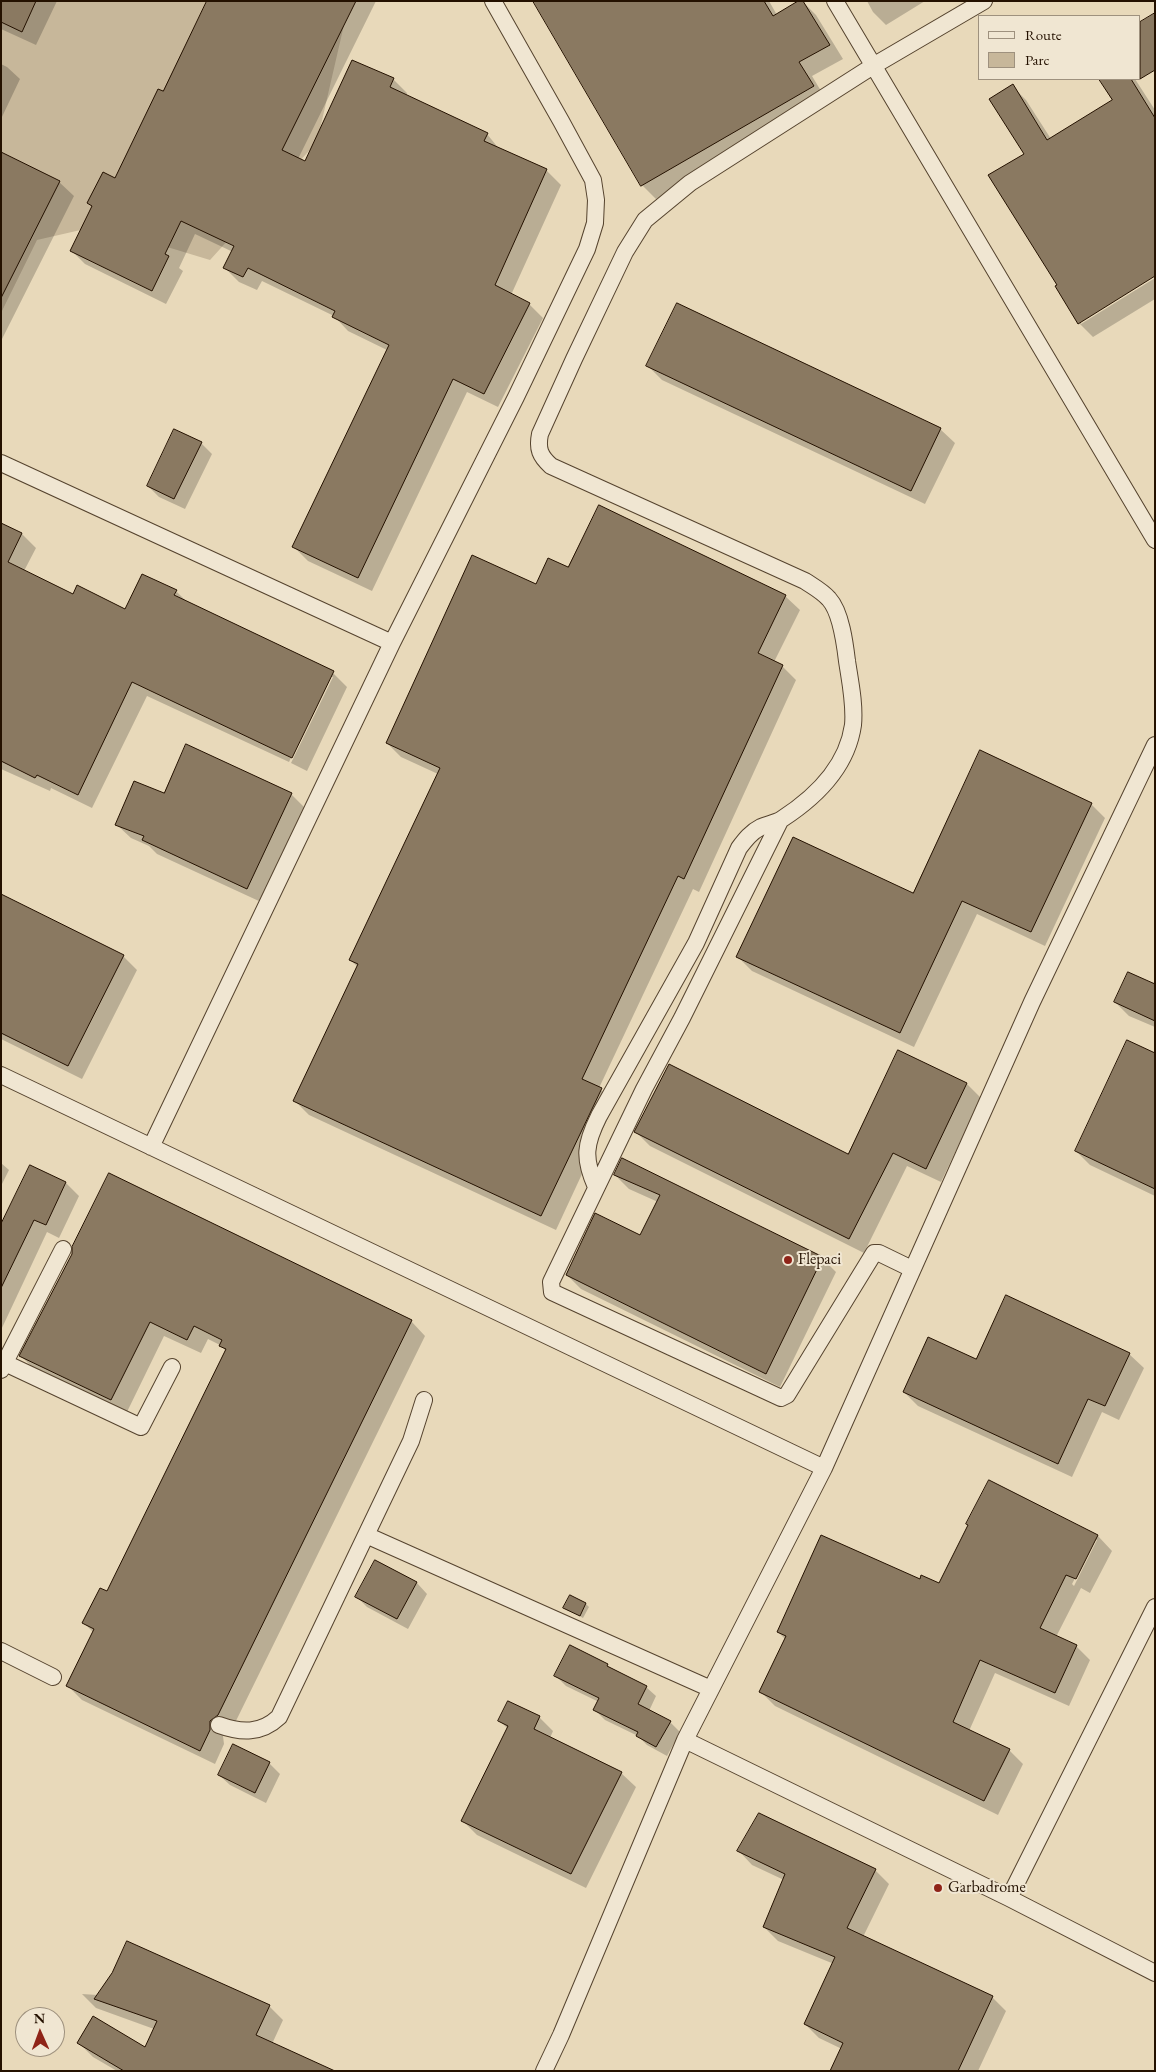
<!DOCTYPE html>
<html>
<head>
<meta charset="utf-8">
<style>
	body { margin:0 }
	#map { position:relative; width:1156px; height:2072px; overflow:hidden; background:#e8d9ba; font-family:"EB Garamond",serif }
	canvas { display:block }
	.frame { position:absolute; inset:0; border:2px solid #241100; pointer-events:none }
	.legend { position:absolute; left:978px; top:15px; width:162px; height:65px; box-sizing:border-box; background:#f0e6d2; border:1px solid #9e917e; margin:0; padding:6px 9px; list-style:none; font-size:15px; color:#241100 }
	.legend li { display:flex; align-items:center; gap:10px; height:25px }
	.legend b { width:25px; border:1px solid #9e917e }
	.north { position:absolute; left:15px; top:2007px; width:50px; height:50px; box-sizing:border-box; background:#f0e6d2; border:1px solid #9e917e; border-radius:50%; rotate:358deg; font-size:14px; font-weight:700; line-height:20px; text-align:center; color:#241100 }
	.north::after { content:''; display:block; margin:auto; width:18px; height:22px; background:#8f2418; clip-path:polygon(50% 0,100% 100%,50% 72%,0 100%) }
</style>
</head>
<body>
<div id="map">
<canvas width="1156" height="2072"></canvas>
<div class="frame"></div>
<ul class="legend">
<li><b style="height:6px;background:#f0e6d2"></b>Route</li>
<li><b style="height:14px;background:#c7b79a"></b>Parc</li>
</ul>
<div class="north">N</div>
</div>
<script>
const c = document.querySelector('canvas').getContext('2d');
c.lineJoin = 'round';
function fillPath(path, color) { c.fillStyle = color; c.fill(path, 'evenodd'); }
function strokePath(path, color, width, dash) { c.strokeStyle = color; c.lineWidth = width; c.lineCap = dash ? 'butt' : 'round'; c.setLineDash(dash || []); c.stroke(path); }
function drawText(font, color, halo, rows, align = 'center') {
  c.font = font + ' "EB Garamond",serif'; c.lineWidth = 4; c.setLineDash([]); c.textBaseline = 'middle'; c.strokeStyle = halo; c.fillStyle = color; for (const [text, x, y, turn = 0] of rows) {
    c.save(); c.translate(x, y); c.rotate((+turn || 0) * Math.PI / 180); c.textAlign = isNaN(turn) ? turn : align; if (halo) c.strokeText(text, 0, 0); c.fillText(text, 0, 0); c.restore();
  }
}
const green = new Path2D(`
	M1 1H356L347 12 317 142 210 260 98 226 37 240 1 313Z`);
const shadow = new Path2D(`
	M1 1H57L36 45 1 29Z
	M209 1H376L298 159 306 163 393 79 407 93 406 96 487 134 500 150 547 171 561 185 511 295 529 304 543 318 498 407 467 392 372 591 308 561 294 547 387 350 348 331 334 316 262 281 257 290 239 282 225 268 233 252 195 234 179 268 183 271 166 304 85 264 71 250 93 207 88 203 116 180 163 93Z
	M535 1H769L777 15 802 1 816 15 843 59 812 76 827 101 656 199 642 185Z
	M867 1H925L886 25 873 12Z
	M1 64 7 67 20 79 1 119Z
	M1100 79H1135L1155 110V275L1081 321V324L1155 278V299L1093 337 1079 323 1059 285 1025 154 1012 86 1026 100 1051 139 1114 101Z
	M1 153 59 182 74 196 1 341Z
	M648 366 940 429 955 443 925 504 662 380Z
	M201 443 212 454 185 509 159 497 148 486Z
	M1 524 22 534 36 548 24 571 74 595 126 610 176 591 187 602 333 673 347 687 307 771 291 763 333 677H330L289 762 147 696 92 808 51 788 50 791 1 769Z
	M569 569 785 596 800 610 774 662 782 666 796 680 699 892 693 889 599 1088 615 1103 556 1230 309 1115 295 1101 358 967 350 960 438 774 401 757 387 743 536 586Z
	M291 794 305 808 261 902 157 854 149 846 131 838 117 825 164 795Z
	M1091 804 1105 818 1045 946 977 914 914 1047 752 971 738 957 914 894Z
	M1 896 123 956 137 970 82 1079 1 1039Z
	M1155 980V1027L1129 1016 1115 1002 1153 985Z
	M898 1052 967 1084 981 1098 941 1182 907 1166 864 1253 650 1146 636 1132 849 1156Z
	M1155 1055V1196L1090 1165 1076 1151Z
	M1 1163 9 1170 1 1186Z
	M30 1166 66 1183 79 1196 59 1238 47 1232 1 1330V1225Z
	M615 1175 822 1258 836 1272 780 1387 581 1289 567 1275 641 1237 658 1202 629 1189Z
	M73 1254 411 1321 425 1336 232 1729 223 1736 224 1744 215 1764 82 1700 68 1686 94 1633 84 1623 107 1593 226 1351 220 1345 208 1339 201 1353 164 1336 126 1414 35 1370 21 1356Z
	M1129 1354 1144 1368 1119 1420 1102 1412 1072 1477 918 1406 904 1392 976 1361Z
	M989 1482 1098 1536 1112 1551 1090 1593 1081 1588 1056 1637 1076 1646 1090 1660 1069 1706 995 1673 969 1731 1009 1750 1023 1764 998 1815 775 1706 761 1692 786 1640 778 1632 920 1581 940 1585ZM1095 1540H1097L1074 1586 1072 1584Z
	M375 1561 417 1583 427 1594 408 1629 367 1607 356 1596Z
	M586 1604 589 1607 583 1618 565 1608Z
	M571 1646 646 1687 656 1696 649 1711 670 1722 680 1732 667 1756 647 1745 638 1736 605 1720 595 1710 599 1702 566 1686 556 1676Z
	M539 1717 553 1731 550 1738 621 1773 636 1787 586 1888 477 1835 463 1821 508 1729 500 1721Z
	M233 1746 269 1763 280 1774 266 1803 230 1785 219 1775Z
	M738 1850 875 1870 889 1884 863 1937 992 1997 1006 2011 978 2071H831L842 2049 819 2038 805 2024 834 1964 778 1941 764 1927 784 1880 752 1865Z
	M82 1994 269 2006 283 2020 272 2044 331 2071H117L93 2057 79 2043 145 2048 154 2029 96 2008Z`);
const building = new Path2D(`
	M1 1H36L22 32 1 22Z
	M207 1H356L282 150 305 161 352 60 394 78 390 87 488 133 484 141 547 169 495 285 530 303 484 394 453 379 358 578 292 547 389 345 332 317 335 311 248 268 243 277 223 268 234 246 181 221 165 254 169 256 152 291 70 251 92 206 87 203 103 172 115 178 158 89 163 91Z
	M533 1H764L773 16 798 1H803L830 45 799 62 814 86 641 186Z
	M1155 13V70L1140 79V22Z
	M1099 79H1131L1155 118V276L1078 324 1055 286 1057 285 988 175 1024 154 989 99 1013 84 1047 140 1112 100Z
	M1 152 60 181 1 298Z
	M677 303 941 428 911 491 646 366Z
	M174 429 202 442 174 499 147 486Z
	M599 505 786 595 758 653 783 665 684 879 678 876 582 1079 602 1088 541 1216 293 1101 358 964 349 960 440 768 386 743 472 555 536 584 548 558 568 567Z
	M1 523 22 533 8 562 73 594 77 585 125 609 142 574 177 590 174 595 334 671 292 758 132 682 78 795 37 775 35 778 1 761Z
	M186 744 292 793 247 889 142 840 144 836 115 825 134 781 164 793Z
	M980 750 1092 803 1031 932 962 901 900 1033 736 957 793 837 913 893Z
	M1 894 124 955 68 1066 1 1033Z
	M1128 972 1155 984V1021L1114 1002Z
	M1127 1040 1155 1053V1189L1075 1151Z
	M898 1050 967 1083 926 1169 893 1153 849 1239 634 1132 669 1064 848 1154Z
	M622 1158 823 1257 766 1374 566 1275 595 1213 640 1235 660 1195 614 1175Z
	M30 1165 66 1182 46 1225 34 1220 1 1288V1224Z
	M109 1173 412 1320 218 1715 210 1721V1730L200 1751 66 1686 94 1629 82 1623 100 1588 107 1591 226 1349 219 1346 222 1340 194 1326 187 1340 150 1322 111 1400 19 1356 72 1254V1247Z
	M1006 1295 1130 1353 1105 1406 1088 1399 1058 1464 903 1392 928 1337 976 1359Z
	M989 1480 1098 1535 1076 1579 1066 1575 1040 1628 1077 1645 1055 1693 980 1660 953 1722 1010 1749 984 1801 759 1692 786 1636 777 1632 821 1535 920 1579 921 1575 939 1583 968 1525 966 1524Z
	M375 1560 417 1582 397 1619 355 1597Z
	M570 1595 586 1603 580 1616 563 1608Z
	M570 1645 608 1664 607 1666 647 1686 638 1704 671 1721 656 1747 636 1736 638 1732 593 1710 599 1698 554 1676Z
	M508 1701 540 1716 534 1729 622 1772 571 1874 461 1821 508 1726 498 1721Z
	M233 1744 270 1762 255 1793 218 1775Z
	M759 1813 876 1869 847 1928 993 1996 958 2071H830L843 2043 804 2024 835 1957 763 1927 785 1874 737 1851Z
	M127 1941 270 2005 256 2035 335 2071H124L77 2043 93 2016 145 2047 157 2021 94 1999 112 1973Z`);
const minor = new Path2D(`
	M835 1 1155 540
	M1 463 392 643
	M780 821 682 1018 644 1089 551 1282 552 1292 781 1398 787 1395 874 1253H879L912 1269
	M1 1075 824 1468
	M151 1147 392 643 516 397 587 249 595 223 596 200 593 180 561 121 493 1
	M596 1187C583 1158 585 1144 599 1116L696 943 739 848C745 840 751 832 761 827 768 824 776 823 782 819 816 797 847 767 853 725 855 704 850 681 847 661 845 644 841 612 829 599 822 591 814 587 805 581L551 466C540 456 537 449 540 434L574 359 625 252 645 220 690 183 873 66 984 1
	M5 1363 141 1427 172 1367
	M1 1370 63 1249
	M366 1535 711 1689
	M1 1651 53 1677
	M219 1725C241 1733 261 1734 279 1717L411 1441 424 1400
	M685 1740 1009 1898 1155 1973
	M1009 1898 1155 1607
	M544 2071 561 2035 685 1740 824 1468 1032 1002 1155 745`);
const markers = [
	[788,1260,5,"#8f2418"],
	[938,1888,5,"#8f2418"]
];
const poiNames = [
	["Flepaci",798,1260],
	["Garbadrome",948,1888]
];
fillPath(green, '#c7b79a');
fillPath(shadow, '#0003');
fillPath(building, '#8a7961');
strokePath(building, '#241100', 1);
strokePath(minor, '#55432e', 18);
strokePath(minor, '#f0e6d2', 16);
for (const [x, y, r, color] of markers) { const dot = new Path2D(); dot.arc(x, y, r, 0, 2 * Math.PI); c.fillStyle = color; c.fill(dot); strokePath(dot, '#f0e6d2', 2); }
drawText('16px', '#241100', '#f0e6d2', poiNames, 'left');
</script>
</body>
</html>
